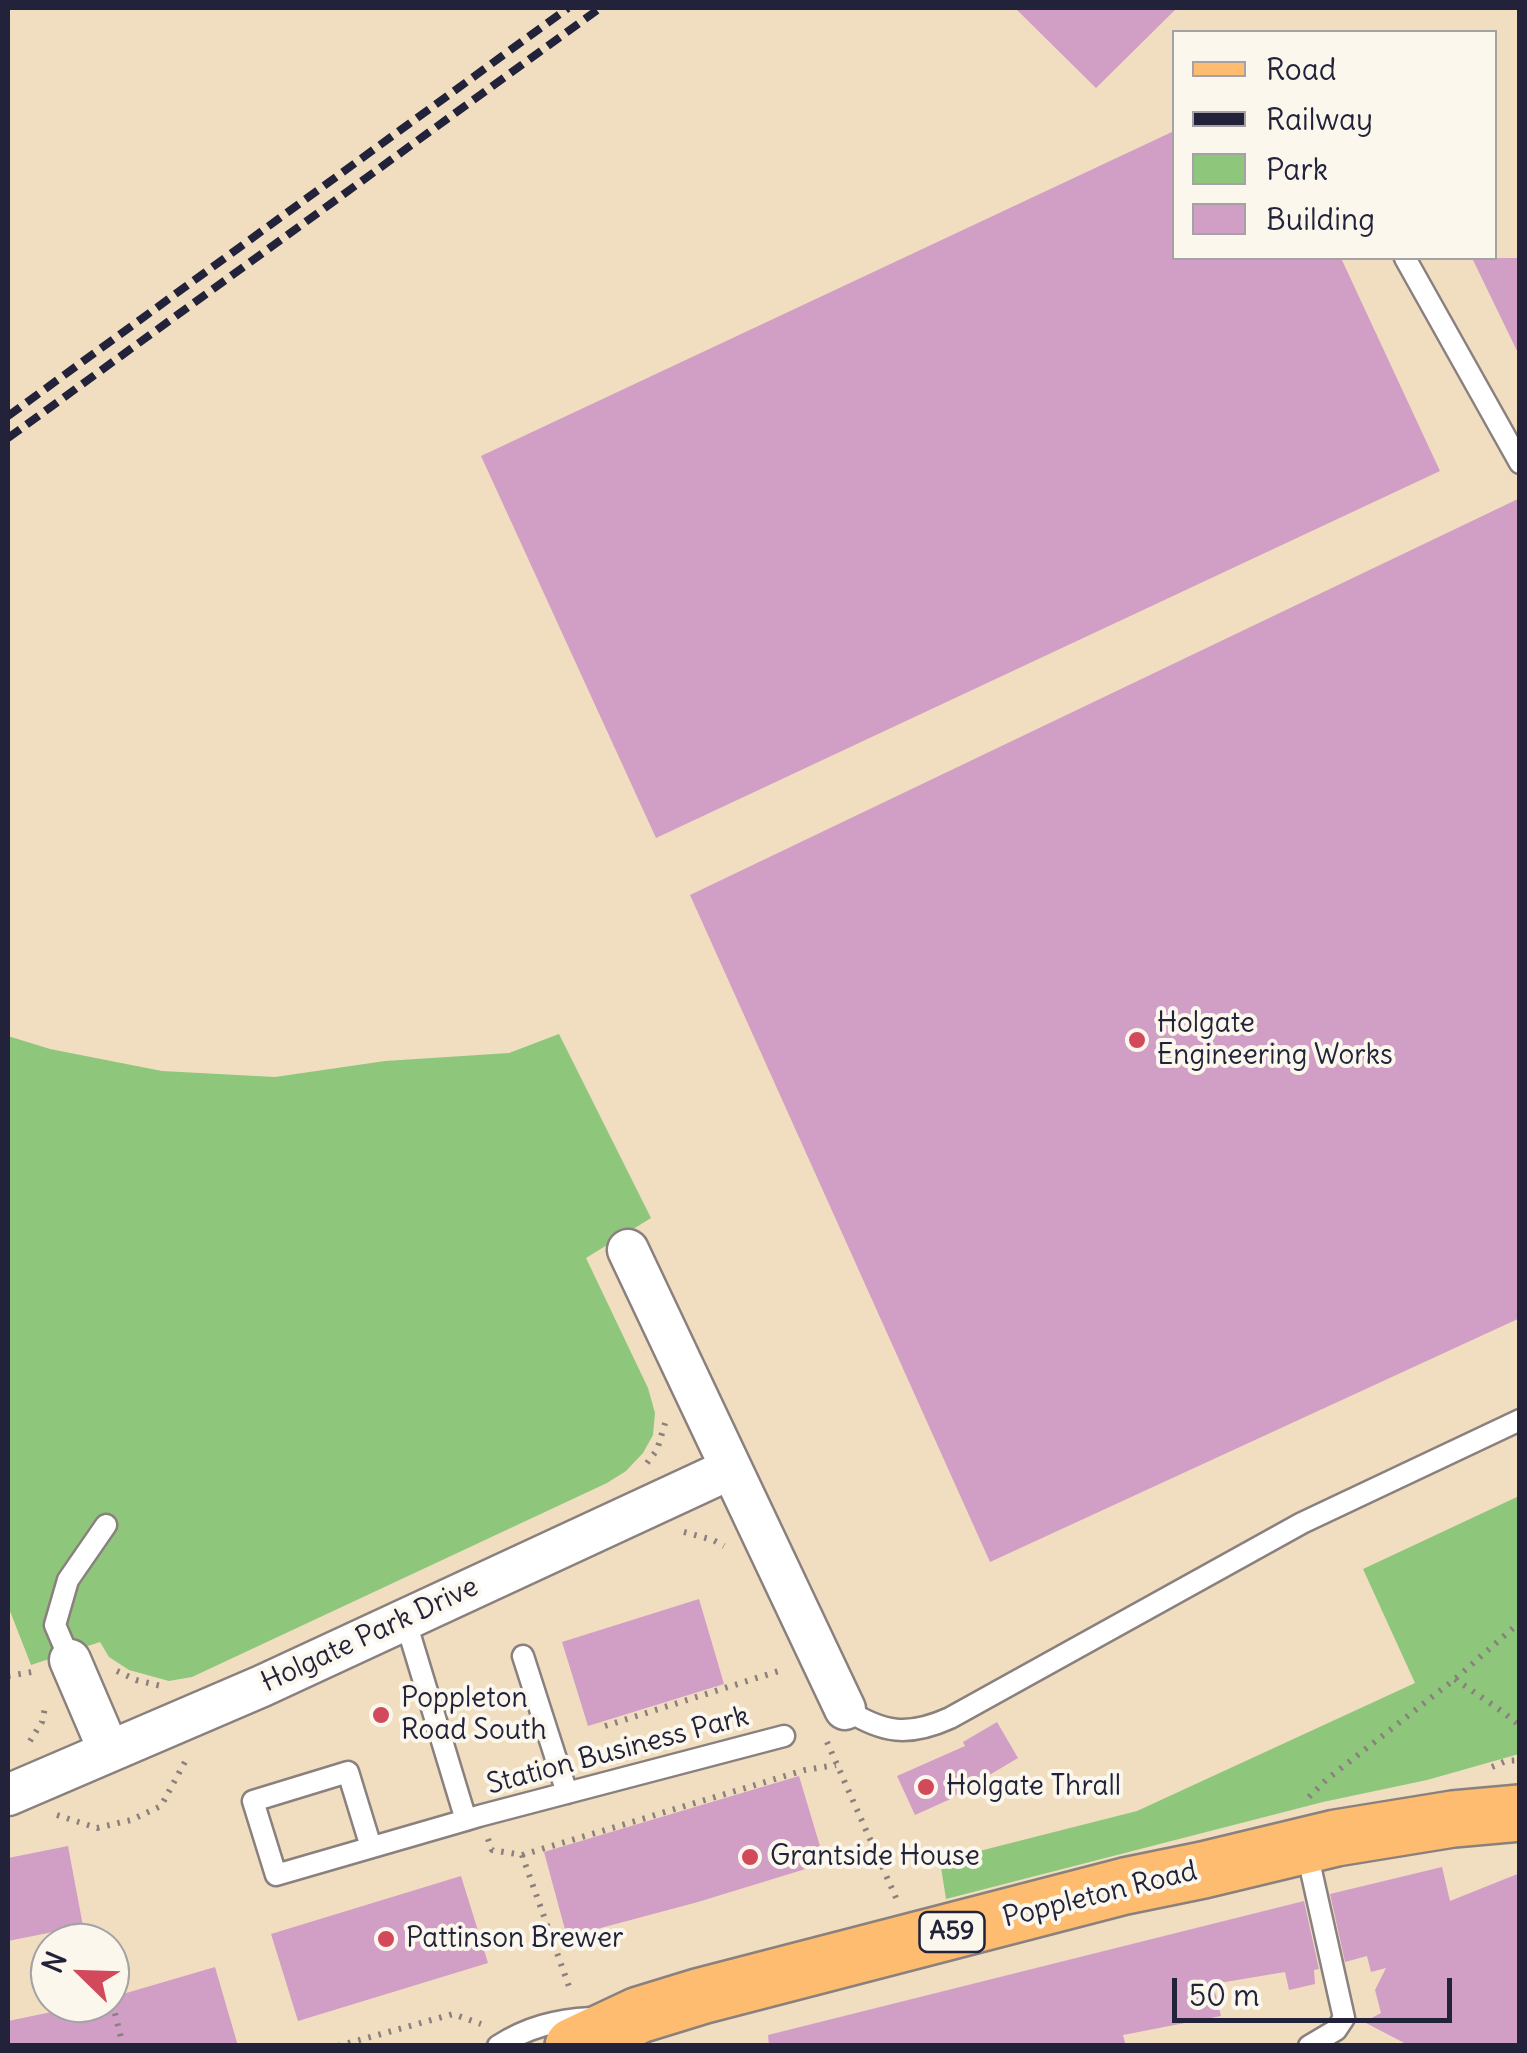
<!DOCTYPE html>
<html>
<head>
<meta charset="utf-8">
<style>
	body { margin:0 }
	#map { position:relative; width:1527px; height:2053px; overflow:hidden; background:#f1dec0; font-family:Delius,sans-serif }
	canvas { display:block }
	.frame { position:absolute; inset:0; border:10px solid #22223b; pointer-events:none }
	.legend { position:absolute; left:1172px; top:30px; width:325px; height:230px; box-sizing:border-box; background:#fbf7ec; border:2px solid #a4a2a5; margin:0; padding:12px 18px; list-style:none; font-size:30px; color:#22223b }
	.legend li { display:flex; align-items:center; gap:20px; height:50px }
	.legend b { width:50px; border:2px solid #a4a2a5 }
	.north { position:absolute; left:30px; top:1923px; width:100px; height:100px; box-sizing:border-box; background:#fbf7ec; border:2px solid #a4a2a5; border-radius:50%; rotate:293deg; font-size:28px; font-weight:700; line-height:40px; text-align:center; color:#22223b }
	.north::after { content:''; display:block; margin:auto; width:35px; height:45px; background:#d1495b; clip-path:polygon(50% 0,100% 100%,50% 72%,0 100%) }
	.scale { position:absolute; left:1172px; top:1978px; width:280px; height:45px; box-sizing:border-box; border:5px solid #22223b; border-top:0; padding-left:12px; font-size:30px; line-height:35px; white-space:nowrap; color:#22223b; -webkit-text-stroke:8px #fbf7ec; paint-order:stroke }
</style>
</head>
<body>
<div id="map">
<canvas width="1527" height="2053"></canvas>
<div class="frame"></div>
<ul class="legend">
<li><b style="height:12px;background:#fdbc6f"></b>Road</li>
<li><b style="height:12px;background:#22223b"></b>Railway</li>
<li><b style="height:28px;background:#8ec77c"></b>Park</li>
<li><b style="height:28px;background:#d19ec6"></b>Building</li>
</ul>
<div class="north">N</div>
<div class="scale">50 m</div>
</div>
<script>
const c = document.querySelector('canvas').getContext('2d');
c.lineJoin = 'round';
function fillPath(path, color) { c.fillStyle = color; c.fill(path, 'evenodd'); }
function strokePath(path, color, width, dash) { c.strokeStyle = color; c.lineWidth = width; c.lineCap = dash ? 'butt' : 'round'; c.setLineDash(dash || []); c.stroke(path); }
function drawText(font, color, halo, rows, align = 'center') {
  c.font = font + ' Delius,sans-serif'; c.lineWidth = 8; c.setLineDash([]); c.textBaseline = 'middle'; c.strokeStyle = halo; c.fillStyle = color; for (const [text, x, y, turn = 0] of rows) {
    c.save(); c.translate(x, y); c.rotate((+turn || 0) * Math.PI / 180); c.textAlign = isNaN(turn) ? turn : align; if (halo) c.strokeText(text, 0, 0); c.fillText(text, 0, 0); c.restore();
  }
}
const green = new Path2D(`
	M559 1034 651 1218 586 1258 648 1388 655 1413 653 1435 643 1453 626 1471 607 1483 192 1677 169 1681 129 1670 109 1657 100 1642 31 1665 8 1606V1036L50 1049 162 1071 275 1077 385 1061 509 1053Z
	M1519 1496V1754L1427 1780 1323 1802 946 1899 940 1861 1137 1811 1415 1683 1363 1569Z`);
const building = new Path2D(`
	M1015 8H1177L1096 88Z
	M1174 131V258H1341L1440 471 656 838 481 456Z
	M1472 258H1520V357Z
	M1520 498V1318L990 1562 690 895Z
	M699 1599 724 1684 588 1726 562 1642Z
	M997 1722 1018 1758 954 1796 955 1797 915 1815 897 1776 965 1746 963 1742Z
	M799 1776 825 1863 698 1902 567 1937 544 1852Z
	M68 1846 83 1926 8 1941V1858Z
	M1442 1867 1450 1901 1520 1873V2046H1410L1364 2022 1381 2013 1375 1990 1386 1968 1371 1972 1367 1956 1345 1962 1330 1894Z
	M461 1876 488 1963 298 2021 271 1934Z
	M1304 1901 1319 1969 1314 1970 1315 1984 1289 1990 1285 1972 1213 1984 1221 2016 1123 2035 1126 2046H769L768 2035Z
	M215 1967 238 2046H8V2021L95 2003H110V2000L117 1998 116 1996Z`);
const path = new Path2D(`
	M647 1463 657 1450 666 1420
	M684 1532 713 1540 724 1546
	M117 1671 136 1680 161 1686
	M8 1676 38 1671
	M1455 1679 1503 1712 1520 1726
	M605 1726 785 1669
	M30 1741 42 1722 46 1703
	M827 1742 897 1900
	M1492 1767 1506 1761 1520 1760
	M1309 1797 1326 1780 1455 1679 1520 1622
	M57 1815 97 1828 131 1820 161 1806 186 1760
	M488 1839 492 1850 522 1855 571 1992
	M522 1855 805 1770 836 1765
	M110 1993 123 2046
	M338 2046 453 2014 481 2024`);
const lane = new Path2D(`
	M1405 258 1520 463
	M405 1619 466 1820
	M523 1656 567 1793
	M70 1660 55 1625 68 1580 106 1525
	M845 1709C883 1733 908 1737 950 1718L1302 1523 1520 1420
	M371 1847 348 1772 253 1801 276 1875 466 1820 479 1816 784 1736
	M1306 1848 1344 2018 1336 2030 1309 2046
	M498 2046C528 2027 556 2020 591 2018`);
const street = new Path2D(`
	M628 1250 845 1709
	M70 1660 109 1751
	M8 1795 262 1686 730 1469`);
const primary = new Path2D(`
	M573 2046 639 2015 701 1996 1125 1886 1203 1870 1336 1838 1453 1819 1520 1813`);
const rail = new Path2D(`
	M8 416 568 8
	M8 438 600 8`);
const markers = [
	[1137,1040,10,"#d1495b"],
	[381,1715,10,"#d1495b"],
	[926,1787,10,"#d1495b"],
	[750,1857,10,"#d1495b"],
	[386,1939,10,"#d1495b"]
];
const shields = [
	[952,1932,65]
];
const shieldNames = [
	["A59",952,1932]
];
const poiNames = [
	["Holgate",1157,1024],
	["Engineering Works",1157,1056],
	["Poppleton",401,1699],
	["Road South",401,1731],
	["Holgate Thrall",946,1787],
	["Grantside House",770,1857],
	["Pattinson Brewer",406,1939]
];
const streetNames = [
	["Holgate Park Drive",370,1635,-25],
	["Station Business Park",618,1751,-15],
	["Poppleton Road",1100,1895,-14]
];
fillPath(green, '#8ec77c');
fillPath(building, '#d19ec6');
strokePath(lane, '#8a807e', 25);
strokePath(street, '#8a807e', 45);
strokePath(primary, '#8a807e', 60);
strokePath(path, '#8a807e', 6, [2.5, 8]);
strokePath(lane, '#fff', 20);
strokePath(street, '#fff', 40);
strokePath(primary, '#fdbc6f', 55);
strokePath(rail, '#22223b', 8, [15, 8]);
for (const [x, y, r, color] of markers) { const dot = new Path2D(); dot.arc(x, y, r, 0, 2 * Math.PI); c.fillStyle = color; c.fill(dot); strokePath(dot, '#fbf7ec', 4); }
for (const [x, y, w] of shields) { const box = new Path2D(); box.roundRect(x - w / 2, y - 20, w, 40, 8); c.fillStyle = '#fbf7ec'; c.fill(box); strokePath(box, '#22223b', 2.5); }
drawText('bold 25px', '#22223b', null, shieldNames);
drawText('28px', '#22223b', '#fbf7ec', poiNames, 'left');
drawText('28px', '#22223b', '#fbf7ec', streetNames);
</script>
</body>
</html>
